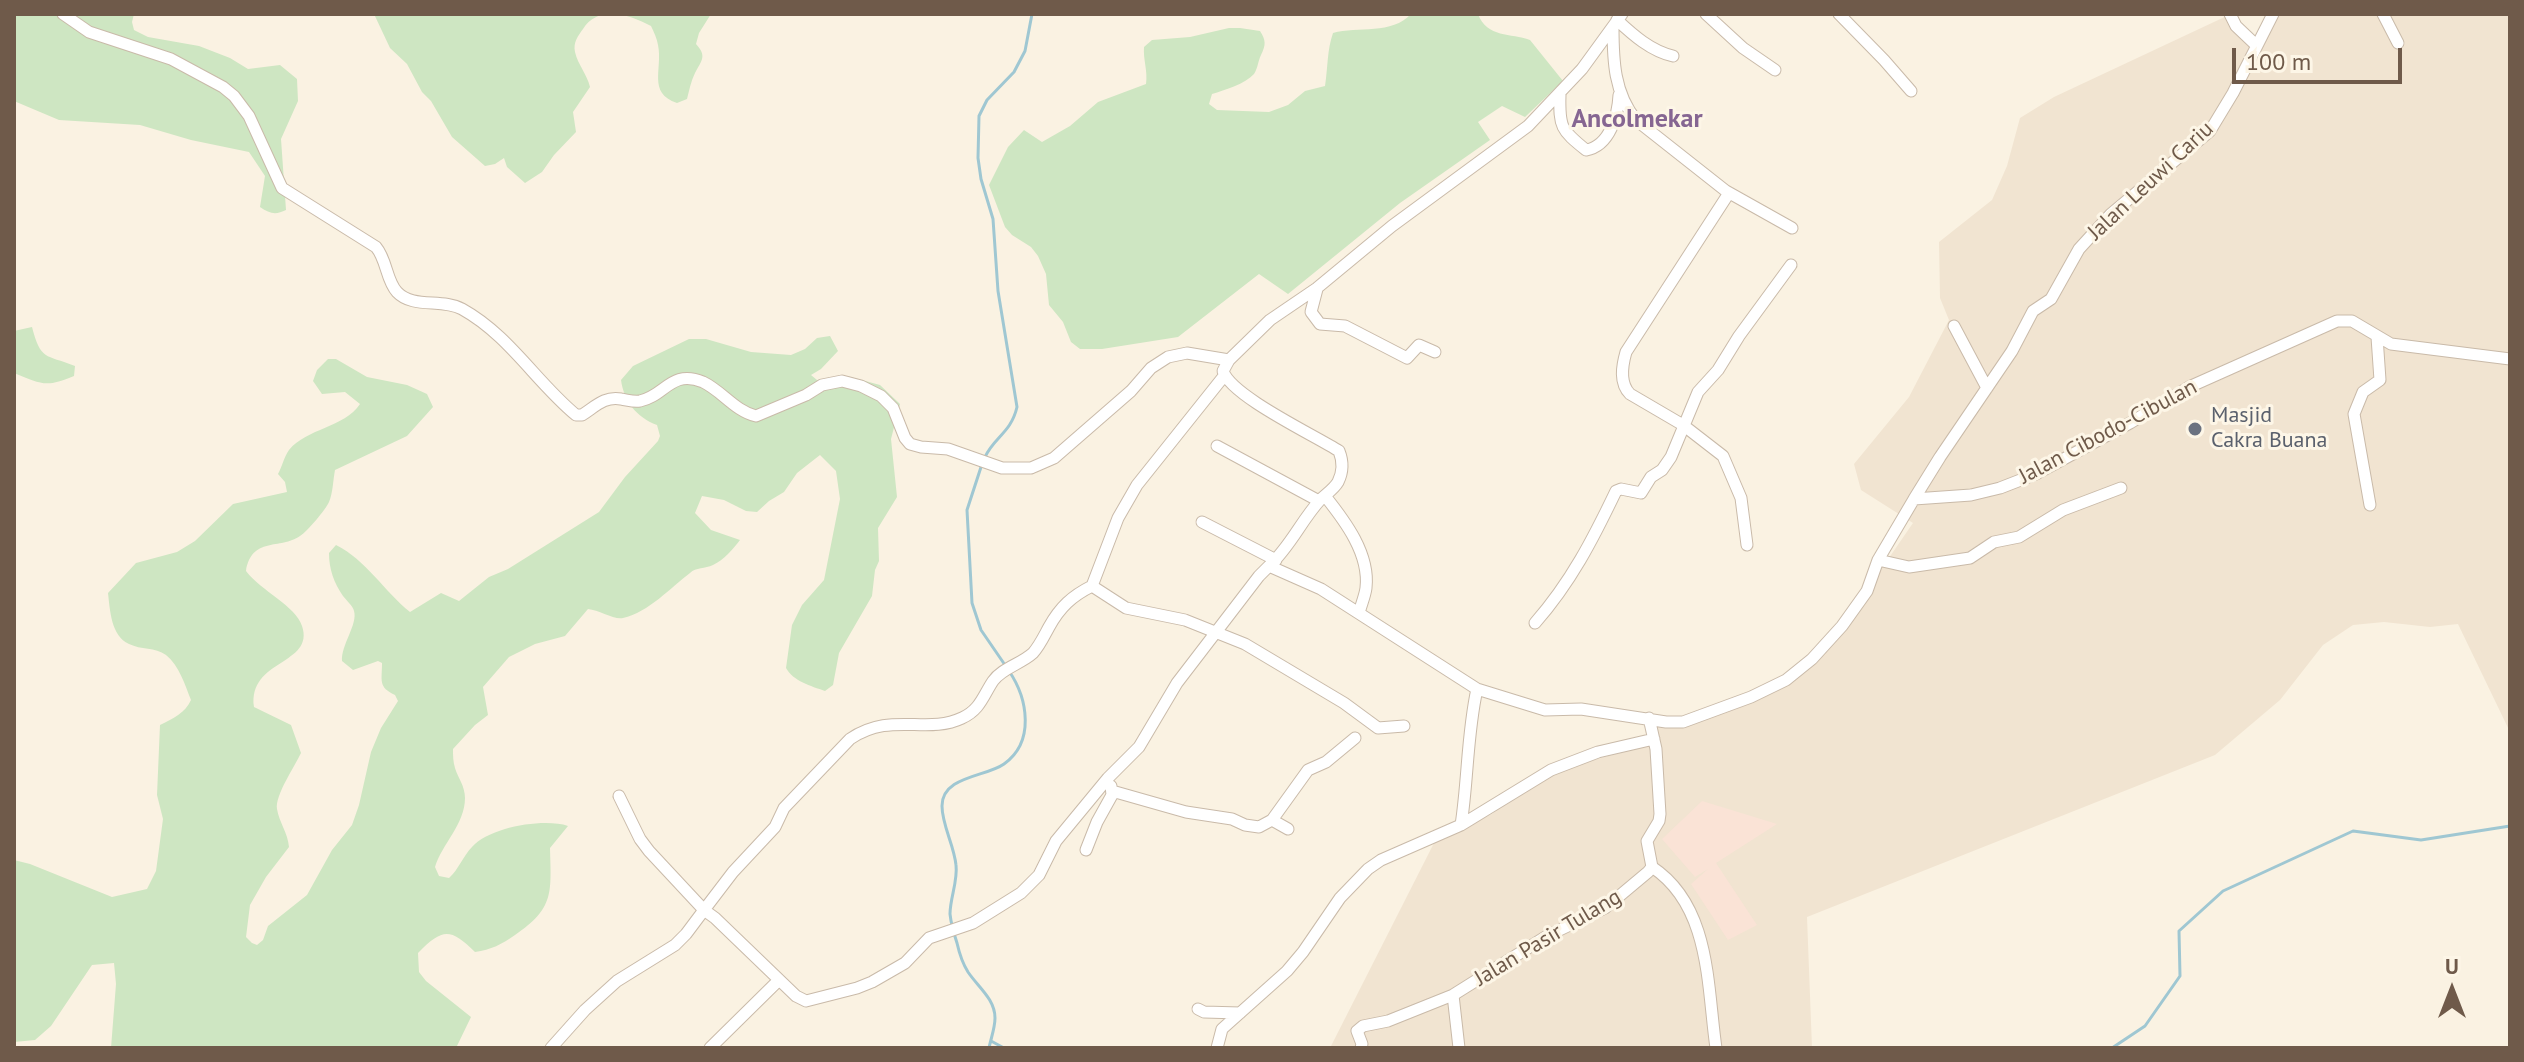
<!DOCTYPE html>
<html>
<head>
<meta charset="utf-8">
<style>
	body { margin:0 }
	#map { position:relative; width:2524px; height:1062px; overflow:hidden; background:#faf2e2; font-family:"PT Sans",sans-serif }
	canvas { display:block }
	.frame { position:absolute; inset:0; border:16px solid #6f5a4a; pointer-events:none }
	.north { position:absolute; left:2412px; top:950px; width:80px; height:80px; -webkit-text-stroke:6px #fdf6e7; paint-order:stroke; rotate:0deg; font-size:22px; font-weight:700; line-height:32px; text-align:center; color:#6f5a4a }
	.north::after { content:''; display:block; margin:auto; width:28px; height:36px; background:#6f5a4a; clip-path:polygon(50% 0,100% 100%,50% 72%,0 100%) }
	.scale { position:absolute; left:2232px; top:48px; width:170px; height:36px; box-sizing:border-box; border:4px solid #6f5a4a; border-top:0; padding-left:10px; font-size:24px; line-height:28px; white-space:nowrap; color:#6f5a4a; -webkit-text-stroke:6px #fdf6e7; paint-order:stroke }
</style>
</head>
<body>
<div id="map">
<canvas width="2524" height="1062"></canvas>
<div class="frame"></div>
<div class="north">U</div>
<div class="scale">100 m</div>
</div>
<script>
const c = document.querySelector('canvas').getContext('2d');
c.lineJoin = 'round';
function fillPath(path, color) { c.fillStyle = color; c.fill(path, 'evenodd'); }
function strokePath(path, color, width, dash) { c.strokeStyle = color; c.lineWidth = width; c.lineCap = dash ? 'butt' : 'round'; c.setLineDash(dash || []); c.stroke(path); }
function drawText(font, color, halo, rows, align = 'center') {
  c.font = font + ' "PT Sans",sans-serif'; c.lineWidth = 6; c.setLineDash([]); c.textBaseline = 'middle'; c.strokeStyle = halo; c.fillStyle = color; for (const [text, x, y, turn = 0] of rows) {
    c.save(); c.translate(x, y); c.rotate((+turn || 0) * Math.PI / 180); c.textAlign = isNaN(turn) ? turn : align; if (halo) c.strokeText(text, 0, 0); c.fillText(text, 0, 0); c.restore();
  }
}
const residential = new Path2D(`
	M2231 14 2254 50 2280 14H2510V732L2458 624 2430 627 2384 622 2353 625 2323 645 2280 700 2215 755 1807 917 1812 1048H1330L1434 843 1492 814 1522 791 1567 767 1654 744 1648 718 1684 722 1786 680 1842 626 1913 523 1861 490 1854 464 1909 397 1949 320 1940 298 1939 242 1992 200 2007 166 2020 118 2054 97Z`);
const commercial = new Path2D(`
	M1702 801 1777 824 1716 863 1757 925 1728 940 1691 884 1708 869 1695 877 1662 839Z`);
const green = new Path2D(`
	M14 14H134L132 22 134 30 148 37 199 46 230 58 248 69 280 65 297 79 298 101 281 139 286 210C276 215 270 214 260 207L265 176 249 152 191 140 140 125 59 120 14 101Z
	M374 14H711L699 33 696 44C707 56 702 60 695 73 691 81 689 91 687 99L677 103C647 93 663 69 658 45 657 39 654 32 651 26 630 15 599 4 583 29 578 36 573 42 575 52 578 65 587 74 590 87L573 112 576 132 554 155 542 172 525 183 507 167 504 158 495 164 485 166 452 137 431 101 422 92 407 64 390 48Z
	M1411 14H1478C1487 38 1511 33 1530 40L1563 81 1525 117 1502 106 1478 122 1490 140 1400 203 1288 294 1259 274 1178 337 1102 349H1080L1071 342 1063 322 1049 305 1046 274 1038 256 1031 247 1012 235 1005 227 989 185 1008 147 1024 130 1042 142 1070 126 1098 102 1146 84C1148 71 1143 60 1144 47L1152 40 1190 37 1229 28H1240L1260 31C1266 40 1266 45 1261 55 1258 61 1258 68 1254 74 1245 84 1225 90 1212 94L1209 104 1217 110 1269 112 1288 105 1305 91 1325 86C1328 67 1327 50 1333 33 1358 26 1392 35 1411 14Z
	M32 327C41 361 45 354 75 366L74 376C46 388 41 384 14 373V331Z
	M830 336 838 351 821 369 811 375 817 380 847 376 880 385 900 404 891 439 897 497 878 528 879 561 875 570 872 596 839 653 833 685 825 691C811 686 793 681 786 668L792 625 802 605 824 580 840 499 836 471 820 455 797 473 784 492 769 501 757 512 746 511 724 500 702 496 695 513 711 530 740 540C733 549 724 560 713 565 705 569 696 567 690 573 670 588 649 612 623 618 614 620 599 610 588 609L565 636 535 644 509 657 483 687 488 715 475 725 453 749C453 755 453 762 455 768 458 778 465 786 465 798 465 824 442 844 435 867L439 876 449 878C459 869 463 856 472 847 490 827 544 818 568 826L550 848C551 892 555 908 515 935 502 944 491 950 475 952 450 928 443 928 418 953L419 972 426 981 471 1017 456 1048H111L116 984 114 963 92 965 51 1026 35 1040 14 1042V860L30 864 112 897 147 889 156 871 163 819 157 795 160 725C174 718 185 713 191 700 185 685 179 665 166 655 155 647 141 650 129 644 111 636 110 610 108 593L136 563 177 552 195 541 233 504 287 492 285 482 278 474C282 467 284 457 289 450 307 428 344 428 360 404L345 392 322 394 313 381 317 370 328 359H336L367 377 407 385 427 394 433 407 407 436 335 470C333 480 333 493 329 502 326 509 307 532 300 536 280 550 252 536 246 571 261 591 296 606 302 626 315 665 248 659 254 707L291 725 301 753C295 766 275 795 277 809 279 822 288 833 289 847L266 877 250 905 246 937 252 943 257 945 263 940 268 926 307 895 332 850 352 825 359 805 371 752 381 728 398 701 395 695C378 687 382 681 382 663L378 661 353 670 342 661C341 645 358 624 354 611 353 606 346 600 343 596 334 583 329 569 329 553L336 545C366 560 384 591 410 612L441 593 459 601 489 577 508 569 599 512 625 477 658 441 660 436 657 425C636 417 624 401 621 380L633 366 689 339H706L751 352 791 355 805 349 817 338Z`);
const stream = new Path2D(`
	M985 457C994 437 1011 433 1017 407L998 291 993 219 981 179 978 158 979 116 987 100 1014 72 1025 51 1032 14
	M982 464 967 510 972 603 981 630 1005 665
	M991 1041 1004 1048
	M989 1048C991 1038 995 1028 995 1018 995 999 978 987 968 972 963 964 959 952 957 943 954 934 951 923 950 914 950 898 958 881 956 865 954 845 942 825 942 806 942 776 986 777 1004 764 1035 742 1028 699 1009 671
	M2112 1048 2145 1026 2180 976 2179 931 2223 891 2353 831 2421 840 2510 826`);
const minor = new Path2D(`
	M63 14 89 32 171 59 223 87 234 96 249 116 282 188 376 247C387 260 386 280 397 292 413 309 442 298 462 309 509 335 536 382 576 415H582C595 407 604 396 621 399 628 400 633 402 640 401 665 396 671 369 703 382 722 391 735 411 756 416L806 395 822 385 842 381 861 386 881 396 893 408 905 438 910 444 921 447 948 449 1002 468H1031L1054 458 1131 391 1151 368 1168 357 1187 353 1229 360
	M1622 14 1582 69 1528 126 1392 226 1317 288 1270 320 1229 360 1223 371C1231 396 1314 435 1339 451 1343 461 1343 472 1338 482 1334 489 1326 494 1320 500 1301 521 1290 547 1269 566L1321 589 1477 689 1545 710 1581 709 1666 722H1683L1751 697 1786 680 1812 659 1842 626 1867 591 1878 560 1914 499 1971 495 2000 488 2036 474 2130 423 2189 387 2337 321H2352L2391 344 2510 359
	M1706 14 1743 48 1775 70
	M1839 14 1884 60 1911 91
	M2230 14 2236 26 2256 45
	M2383 14 2398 43
	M1617 20C1633 35 1651 51 1673 56
	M1613 27C1613 60 1614 93 1636 120L1726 191 1792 228
	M1560 95C1559 127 1561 130 1586 150 1610 146 1618 115 1619 95
	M1729 193 1626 352C1622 366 1619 383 1630 394L1683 425 1723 456 1741 498 1747 545
	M1317 289 1311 312 1320 324 1345 326 1407 358 1419 345 1435 352
	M1954 326 1987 388
	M1224 376 1137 485 1118 518 1092 586 1126 608 1185 620 1245 644 1344 703 1378 728 1404 726
	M1217 446 1319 501
	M1325 496C1345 521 1370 554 1366 588 1365 596 1361 605 1359 613
	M1914 499 1940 457 2012 351 2033 311 2051 299 2079 249 2111 214 2210 131 2233 93 2273 14
	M2370 505 2354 414 2363 392 2380 380 2377 337
	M1202 522 1276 560
	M1878 560 1909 567 1970 558 1994 542 2019 537 2063 510 2121 488
	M1535 623C1571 582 1593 539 1616 491L1621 489 1641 493 1651 477 1662 470 1671 457 1698 392 1718 370 1739 336 1791 265
	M1112 791 1186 812 1232 819 1245 825 1259 827 1272 820 1308 770 1326 762 1355 738
	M619 796 640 839 649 851 704 910 733 872 775 827 784 808 850 739C891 711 926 735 962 718 980 710 983 696 993 681 1002 668 1021 664 1033 653 1040 645 1044 636 1049 627 1060 607 1072 596 1092 586
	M1272 820 1288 829
	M1461 825C1468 780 1467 734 1477 689
	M1086 850 1097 822 1112 795 1111 786
	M1652 867C1711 906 1707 986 1716 1048
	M1453 995 1459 1048
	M1198 1009 1204 1012 1240 1013
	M551 1048 585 1010 617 981 675 945 686 934 704 910 715 918 796 996 806 1001 857 988 872 982 905 963 929 938 973 923 1021 893 1039 875 1056 841 1108 778 1139 747 1177 683 1259 576 1269 566
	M710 1048 779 980
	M1217 1048 1222 1029 1287 971 1303 952 1340 898 1368 869 1381 860 1461 825 1551 770 1598 752 1654 739
	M1361 1048 1362 1044 1357 1031 1363 1026 1388 1021 1453 995 1547 936 1605 908 1648 872 1652 867 1647 841 1659 821 1660 814 1656 749 1649 718`);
const markers = [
	[2195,429,8,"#6b7280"]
];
const streetNames = [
	["Jalan Leuwi Cariu",2151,181,-43],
	["Jalan Cibodo-Cibulan",2108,432,-28],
	["Jalan Pasir Tulang",1548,938,-31]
];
const worshipNames = [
	["Masjid",2211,416],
	["Cakra Buana",2211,441]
];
const quarterNames = [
	["Ancolmekar",1637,120]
];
fillPath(residential, '#f1e4d1');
fillPath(commercial, '#fae3d6');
fillPath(green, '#cee6c2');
strokePath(stream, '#9fc7d2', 3);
strokePath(minor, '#c9baa9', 13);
strokePath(minor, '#fff', 11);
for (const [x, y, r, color] of markers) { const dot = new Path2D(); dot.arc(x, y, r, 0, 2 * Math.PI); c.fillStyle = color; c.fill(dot); strokePath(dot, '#fdf6e7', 3); }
drawText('22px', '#6f5a4a', '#fdf6e7', streetNames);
drawText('22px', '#5b616d', '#fdf6e7', worshipNames, 'left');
drawText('bold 26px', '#866692', '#fdf6e7', quarterNames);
</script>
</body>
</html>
